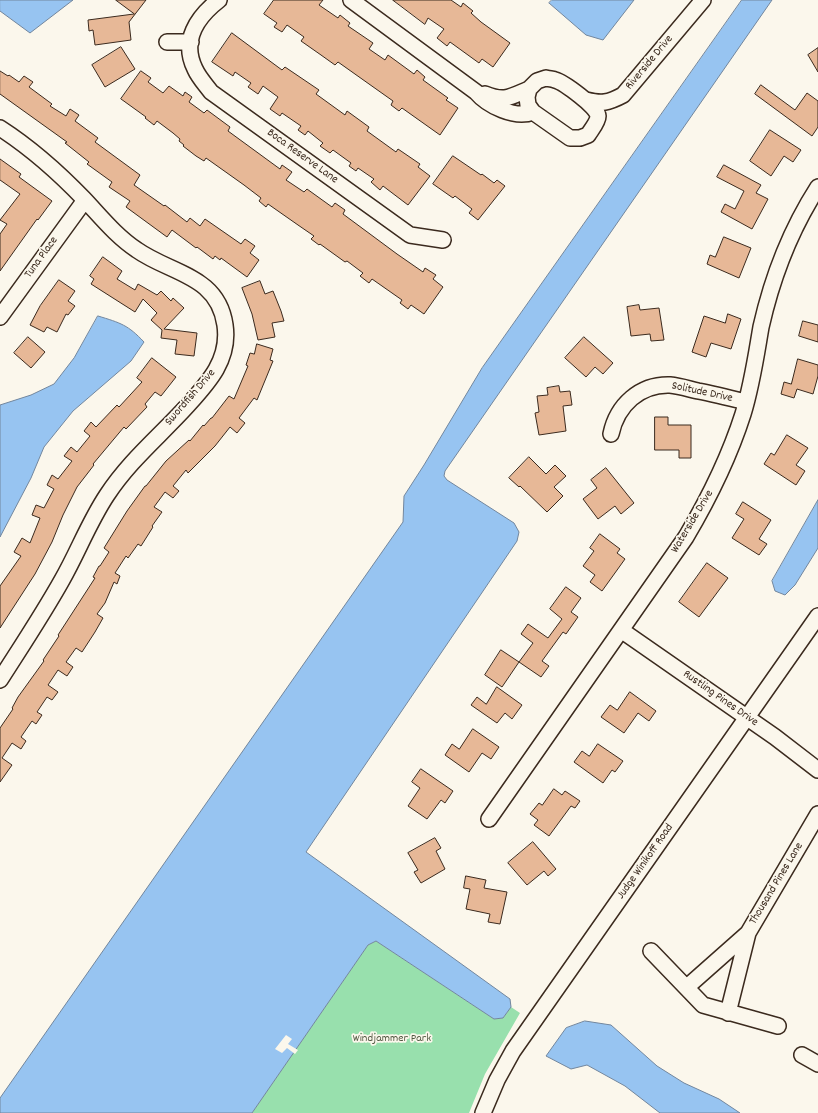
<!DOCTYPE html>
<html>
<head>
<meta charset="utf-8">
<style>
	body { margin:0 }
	canvas { display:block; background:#fbf7ec }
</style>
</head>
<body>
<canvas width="818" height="1113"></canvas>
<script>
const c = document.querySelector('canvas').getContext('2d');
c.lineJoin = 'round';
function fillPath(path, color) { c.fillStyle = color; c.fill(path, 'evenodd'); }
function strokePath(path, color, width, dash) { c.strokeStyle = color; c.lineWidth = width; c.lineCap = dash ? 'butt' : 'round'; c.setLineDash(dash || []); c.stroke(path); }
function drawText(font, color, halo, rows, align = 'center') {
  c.font = font + ' Dekko,sans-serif'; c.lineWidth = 3.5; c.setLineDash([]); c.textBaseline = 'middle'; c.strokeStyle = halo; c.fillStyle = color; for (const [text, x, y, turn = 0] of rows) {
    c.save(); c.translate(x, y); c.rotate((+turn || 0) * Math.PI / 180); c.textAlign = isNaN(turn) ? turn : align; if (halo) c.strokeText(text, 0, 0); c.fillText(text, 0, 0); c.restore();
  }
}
const green = new Path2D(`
	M376 941 494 1019 503 1018 511 1007 520 1013 485 1074 469 1113H252L368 945Z`);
const water = new Path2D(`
	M0 0H73L30 33 0 11Z
	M552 0H634L603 40 586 35 549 3Z
	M742 0H772L445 471 444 476 447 480 514 523 519 532 517 541 306 852 510 999 511 1007 503 1018 494 1019 376 941 368 945 252 1113H0V1098L403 522 404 496 424 465 482 368Z
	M98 316C121 323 128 325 144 342L131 361 73 411 44 447 31 478 0 537V405L31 395 54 384 74 358Z
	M818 500V548L795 585 785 595 775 591 772 581Z
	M585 1021 611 1025 657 1066 684 1083 719 1099 740 1113H660L625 1086 587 1065 571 1069 546 1056 566 1028Z`);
const pier = new Path2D(`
	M286 1035 292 1039 288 1044 298 1050 295 1054 287 1048 282 1053 275 1049Z`);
const building = new Path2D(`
	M116 0H146L129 22 131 40 95 45 93 30 89 31 88 20 134 14Z
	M274 0H323L319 5 338 18 340 15 350 23 348 26 373 43 369 49 385 60 388 55 414 74 417 70 425 77 423 80 448 98 446 100 458 108 440 135 402 108 399 111 391 105 393 101 338 62 335 65 321 55 301 41 304 37 287 25 282 32 274 27 277 23 264 14Z
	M393 0H451L461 7 463 3 473 11 471 13 481 22 510 43 493 67 482 59 479 63 450 42 447 46 437 38 444 29 428 18 425 24Z
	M232 33 282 70 285 67 319 90 316 94 345 115 347 111 369 127 367 131 396 152 398 149 420 164 418 167 430 176 408 205 383 186 380 190 371 182 374 179 358 168 356 171 349 166 351 163 333 150 330 153 320 146 323 143 308 131 305 135 298 130 301 126 282 113 280 116 270 109 278 97 263 86 258 94 248 87 251 83 235 72 233 76 212 62Z
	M121 47 135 69 105 87 92 65Z
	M818 48V72L808 55Z
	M0 71 8 76 9 75 19 82 24 76 33 82 29 87 52 104 50 106 66 116 70 109 79 115 75 121 98 138 95 142 140 175 134 185 164 206 165 205 187 222 190 218 200 226 205 219 241 244 245 239 255 246 250 253 259 260 247 277 221 258 220 260 215 256 213 259 197 247 196 248 172 230 167 237 126 207 130 201 109 187 112 182 87 164 89 162 65 143 67 142 0 94Z
	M141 71 151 78 148 82 163 93 169 86 183 96 185 92 192 97 189 102 204 113 207 110 230 127 228 131 280 169 282 165 292 172 286 180 304 192 307 189 332 207 335 203 345 210 343 214 397 254 423 272 425 268 436 275 433 279 443 287 424 314 411 305 408 309 400 303 402 300 372 279 369 283 360 276 363 273 347 261 345 262 320 244 319 245 311 239 314 236 298 225 268 204 266 207 259 201 261 198 244 185 206 158 204 161 196 156 183 146 184 145 179 141 180 139 173 133 157 121 154 125 145 118 146 117 121 99Z
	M761 85 795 110 807 93 818 101V127L812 136 755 94Z
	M770 130 801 150 793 162 784 156 771 176 750 161Z
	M453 156 481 175 482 174 494 183 497 180 505 186 478 220 469 213 472 209 455 196 453 198 433 184Z
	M0 159 21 174 19 177 52 201 38 220 37 219 0 271V234L7 224 0 220 20 194 0 180Z
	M724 165 761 185 756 193 768 199 752 229 721 212 725 204 735 209 744 191 717 177Z
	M724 237 751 248 739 278 707 264 710 255 715 257Z
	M103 257 122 271 117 279 135 290 138 284 157 295 161 291 171 301 173 298 184 308 164 329 197 333 194 356 175 354 177 340 161 338 162 330 151 320 157 313 143 299 135 312 91 284 94 279 90 276Z
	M59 280 75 291 68 301 75 306 68 315 66 314 57 332 47 327 44 332 30 325 40 306Z
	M260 281 265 294 273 291 281 311 284 321 272 323 275 337 258 340 252 314 242 288Z
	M639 305 640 310 659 308 664 340 651 341 650 334 631 336 627 307Z
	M728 314 741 319 731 349 711 343 706 357 692 352 704 316 725 323Z
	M803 321 818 325V342L799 336Z
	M28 337 45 352 31 368 14 353Z
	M584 337 613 363 603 374 595 367 586 377 565 358Z
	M257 344 273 349 270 360 273 361 257 400 254 398 239 418 245 423 237 433 230 427 215 446 188 473 186 470 173 486 179 491 173 498 165 492 154 507 162 512 152 526 153 527 141 546 138 544 128 558 126 556 115 573 120 576 117 584 114 582 105 603 97 614 103 618 95 632 82 652 76 648 66 662 73 667 67 676 58 670 48 685 58 692 52 700 47 697 37 712 42 715 36 724 32 721 21 737 26 741 21 749 12 743 2 758 12 765 0 782V728L13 709 12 708 18 697 44 661 43 660 59 636 58 635 95 578 93 577 99 566H100L109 552 104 548 127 511 145 486H146L166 461 189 440 190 441 203 425 204 426 211 418H212L229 396 234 399 248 366 246 365 250 353 254 354Z
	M152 358 176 377 161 396 155 392 145 404 147 407 126 429 124 427 93 464 94 465 77 487 63 515 52 542 35 574 0 628V586L21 556 14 552 22 538 30 543 40 518 32 515 36 505 44 508 54 489 47 485 52 475 58 479 72 461 64 456 71 447 77 452 90 436 84 431 91 422 96 427 117 405 119 407 142 382 137 378Z
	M798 359 818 365V376L813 394 797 389 794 398 781 394 784 382 791 384Z
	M559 386 560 392 570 391 572 405 563 406 566 431 539 435 535 413 539 412 537 396 548 395 547 388Z
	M655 417H668V425H691V458H679V450H655Z
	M787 435 808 448 796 465 805 471 796 485 764 464 771 453 774 455Z
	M529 457 546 474 555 465 566 476 554 487 563 496 547 512 520 486 519 487 509 478Z
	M606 468 634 503 621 514 615 506 598 519 583 499 597 488 591 480Z
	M743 502 771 520 759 539 767 544 759 555 732 538 744 519 736 514Z
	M600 534 620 549 617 553 625 559 602 591 590 582 595 575 583 566 594 551 590 548Z
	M707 563 728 578 699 617 679 602Z
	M566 587 581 598 571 612 578 617 566 634 563 632 542 661 549 666 541 677 519 662 533 643 521 634 528 624 548 638 562 619 550 609Z
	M501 650 519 662 502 687 485 675Z
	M497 687 522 705 512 719 505 713 497 723 471 705 477 697 486 704Z
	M630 692 656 711 649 721 638 713 624 733 601 717 610 705 617 710Z
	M473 729 499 747 491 759 482 753 469 772 445 755 452 744 459 749Z
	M598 744 623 761 615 772 612 770 603 783 574 762 582 751 589 756Z
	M421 769 453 791 445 803 441 800 427 819 408 806 420 788 412 782Z
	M554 789 562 795 565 791 580 801 575 808 571 806 549 836 534 825 538 820 530 814 539 803 542 805Z
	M435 838 441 848 436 851 445 869 421 883 414 872 418 870 408 853Z
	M533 842 556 869 548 876 544 871 527 885 508 863Z
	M466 876 486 880 484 888 507 892 500 924 488 922 490 914 466 909 470 889 464 888Z`);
const minor = new Path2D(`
	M219 0C197 17 181 41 195 69 199 78 206 85 211 92L410 235 443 240
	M351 0 476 92C488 106 515 119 533 112
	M167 42H191
	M546 78C549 79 553 79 555 80 563 82 598 107 598 116 598 122 591 130 588 135L580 138H570L533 112 528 105 527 97 529 89 537 81Z
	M485 94C505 102 510 97 529 89
	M586 100C602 104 608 103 623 95L703 0
	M0 128C31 148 59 173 84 199 101 217 116 236 137 250 171 274 218 275 225 325 230 359 209 382 188 405 160 436 130 460 107 495 89 522 78 552 62 580 43 614 21 647 0 680
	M0 317 85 200
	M611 434C617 405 640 384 670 385 680 386 689 389 698 391 714 394 730 398 746 402
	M621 630 775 737 818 770
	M489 819 686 537C709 498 729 458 743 414 752 385 756 356 761 327 772 278 791 229 818 187
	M748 933 818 814
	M651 951 703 1005 778 1026
	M687 987 748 933 728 1013
	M802 1055 818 1064
	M483 1113 497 1080 513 1051 818 616`);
const streetNames = [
	["Riverside Drive",650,63,-50],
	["Boca Reserve Lane",302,157,36],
	["Tuna Place",42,258,-54],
	["Solitude Drive",702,393,12],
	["Swordfish Drive",191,398,-49],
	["Waterside Drive",693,522,-59],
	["Rustling Pines Drive",720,699,35],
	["Judge Winikoff Road",646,862,-55],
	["Thousand Pines Lane",777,884,-59]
];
const parkNames = [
	["Windjammer Park",392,1039]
];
fillPath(green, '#98e0ad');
fillPath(water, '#97c4f1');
strokePath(water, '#72869d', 1);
fillPath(pier, '#fbf7ec');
fillPath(building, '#e7b897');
strokePath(building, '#3b2a1e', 1);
strokePath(minor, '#3b2a1e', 18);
strokePath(minor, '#fbf7ec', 15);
drawText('12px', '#3b2a1e', '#fbf7ec', streetNames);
drawText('12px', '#525842', '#fbf7ec', parkNames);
</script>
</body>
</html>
